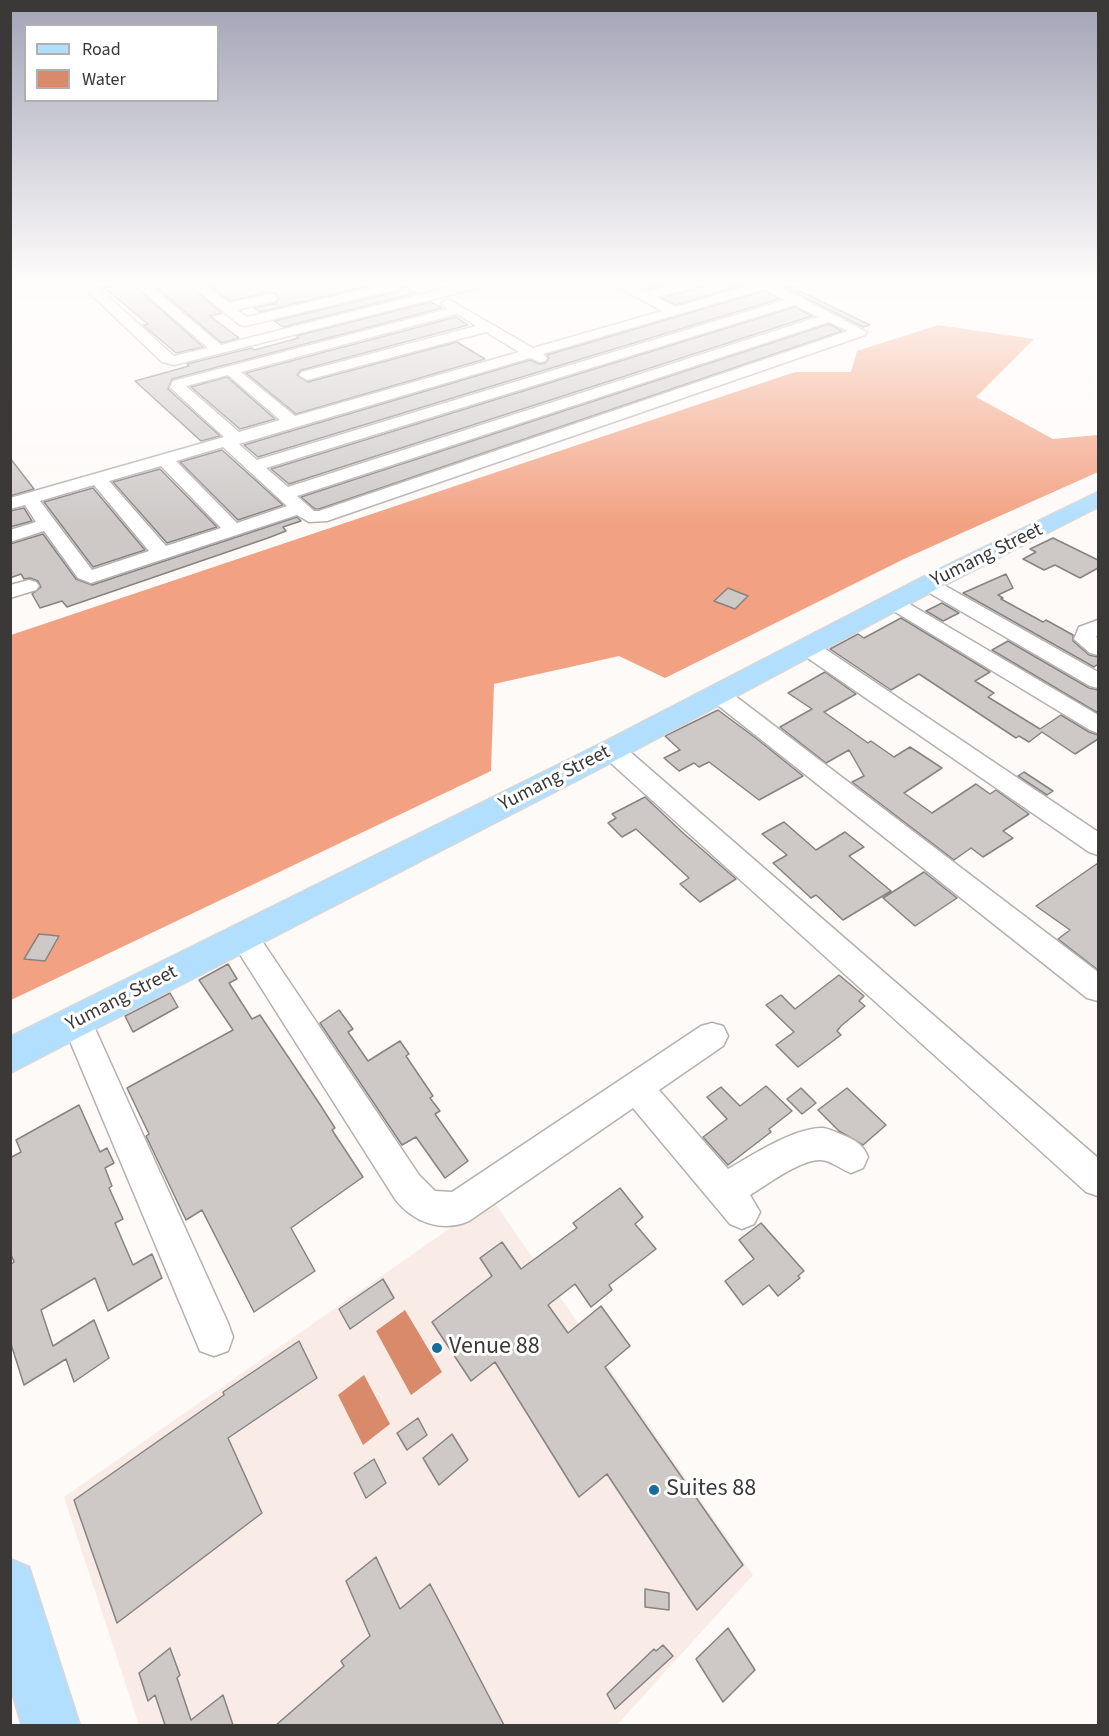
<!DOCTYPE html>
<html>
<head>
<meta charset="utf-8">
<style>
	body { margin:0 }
	#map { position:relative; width:1109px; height:1736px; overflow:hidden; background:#fefaf8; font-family:"Source Sans 3",sans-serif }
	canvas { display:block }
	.frame { position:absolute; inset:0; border:12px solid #3a3938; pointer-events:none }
	.legend { position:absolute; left:24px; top:24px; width:195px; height:78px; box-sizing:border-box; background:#fff; border:2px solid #b0b0af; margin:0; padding:8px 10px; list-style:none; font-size:18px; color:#3a3938 }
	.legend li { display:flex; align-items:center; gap:12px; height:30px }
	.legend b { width:30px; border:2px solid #b0b0af }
</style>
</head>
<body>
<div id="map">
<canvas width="1109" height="1736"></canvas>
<div class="frame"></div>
<ul class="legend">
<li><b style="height:8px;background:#b2dffd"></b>Road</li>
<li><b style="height:16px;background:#d98a6b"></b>Water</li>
</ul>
</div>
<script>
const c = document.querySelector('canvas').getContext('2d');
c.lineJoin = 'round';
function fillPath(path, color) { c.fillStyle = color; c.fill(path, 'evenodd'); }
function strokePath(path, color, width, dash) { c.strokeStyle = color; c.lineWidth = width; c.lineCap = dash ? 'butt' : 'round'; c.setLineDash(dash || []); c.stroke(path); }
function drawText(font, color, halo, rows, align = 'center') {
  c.font = font + ' "Source Sans 3",sans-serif'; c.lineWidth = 6; c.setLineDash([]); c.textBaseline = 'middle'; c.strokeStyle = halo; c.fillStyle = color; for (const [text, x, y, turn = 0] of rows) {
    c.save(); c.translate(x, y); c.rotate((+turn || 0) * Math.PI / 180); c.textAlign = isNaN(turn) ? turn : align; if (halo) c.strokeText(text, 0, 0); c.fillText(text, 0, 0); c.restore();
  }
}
const built = new Path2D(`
	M492 1199 753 1575 617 1725H139L64 1497Z`);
const forest = new Path2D(`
	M938 325 1034 339 976 397 1053 439 1098 435V472L906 558 665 678 619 656 494 684 491 771 11 1000V635L795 372H851L857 351Z`);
const water = new Path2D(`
	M405 1310 442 1372 411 1395 376 1331Z
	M364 1375 390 1424 363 1445 338 1395Z`);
const building = new Path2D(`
	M127 281H129L203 347 176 353 143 325 148 324 104 288Z
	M149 281H184L222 313 210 316 239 338 222 343Z
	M204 281H388L260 312 254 308 276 303 279 299 277 294 270 292 230 301Z
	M628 281H676L645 290Z
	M708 281 750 283 676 305 662 298 706 286Z
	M773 281H779L870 325 863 327Z
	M402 285 416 293 283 327 274 321 400 291Z
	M764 291 779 299 258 457 244 445 530 360 539 364 545 363 549 358 547 355Z
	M431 302 442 308 172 379 168 389 220 436 201 441 135 381 189 366 187 364 252 348 254 350 299 338 296 336Z
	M795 307 812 316 289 484 271 469Z
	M456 317 468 325 301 370 297 375 308 382 457 342 485 359 296 414 246 373Z
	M829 324 842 331 319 509H315L301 497Z
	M227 377 275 419 240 429 191 387Z
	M222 450 283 505 238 520 180 462Z
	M10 458 34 489 10 496Z
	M160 469 217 527 167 543 113 482Z
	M93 488 145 550 93 567 44 502Z
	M24 508 32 521 10 527V511Z
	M297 517 301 521 283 527 286 531 268 538 67 607 62 601 40 608 32 594 41 587 38 581 30 578 24 579 21 574 10 578V544L43 534 76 579 92 585Z
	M1053 538 1098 560V568L1080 578 1055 565 1044 570 1023 559 1036 552 1030 549Z
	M1006 574 1013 588 998 595 1003 598 1001 599 1043 622 1046 620 1073 635V641L1089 655 1098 657V664L1094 667 963 593Z
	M728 588 748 596 735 609 714 601Z
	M942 603 959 613 943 621 926 611Z
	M901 618 990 672 975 681 994 693 988 697 1040 729 1061 715 1089 732 1098 735V739L1075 754 1042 732 1029 742 1019 736 1016 738 919 674 891 690 830 649 858 634 864 638Z
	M1008 641 1089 688 1098 690V713L992 650Z
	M825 672 856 694 824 712 868 743 871 741 894 757 910 747 942 768 904 793 932 813 976 784 990 794 996 790 1029 814 1003 831 1013 838 983 857 971 848 954 860 852 782 864 776 849 750 826 763 780 727 812 709 788 693Z
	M718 710 757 739 803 776 759 800 709 762 699 767 694 763 679 771 664 758 680 750 665 736Z
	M1024 772 1053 791 1047 795 1018 776Z
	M645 797 682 832 736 879 700 902 680 884 689 878 636 829 622 837 608 823 616 818 612 814Z
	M784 822 816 850 845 832 864 847 849 856 891 891 843 920 816 895 811 898 773 863 787 855 762 834Z
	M1098 863V970L1058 939 1070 930 1036 906Z
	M924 872 957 898 915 926 883 898Z
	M39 934 59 936 45 961 24 959Z
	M228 964 237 979 229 983 252 1019 260 1015 319 1103 335 1128 332 1130 363 1177 291 1228 315 1271 254 1312 202 1210 186 1220 146 1136 149 1134 127 1088 233 1030 199 980Z
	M839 975 864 996 859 1001 865 1006 841 1026 837 1031 841 1035 798 1067 776 1045 794 1032 766 1005 781 995 795 1009Z
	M170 993 178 1007 133 1032 125 1016Z
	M339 1010 353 1029 348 1032 368 1061 400 1041 409 1054 406 1056 433 1096 430 1098 440 1111 435 1114 468 1161 445 1178 416 1137 402 1145 320 1023Z
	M766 1086 792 1111 769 1129 771 1132 728 1165 703 1137 727 1119 707 1097 721 1087 740 1106Z
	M801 1088 816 1103 802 1114 787 1099Z
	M847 1088 886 1125 863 1145 839 1131 818 1110Z
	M79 1105 100 1152 107 1148 114 1163 105 1168 112 1186 109 1188 123 1219 115 1223 133 1265 152 1254 162 1278 108 1311 95 1278 41 1310 53 1346 94 1320 109 1358 74 1382 66 1359 24 1385 10 1341V1265L14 1262 10 1252V1158L21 1152 16 1140Z
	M620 1188 643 1217 635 1224 656 1249 609 1285 612 1290 591 1307 575 1284 548 1305 568 1333 601 1306 630 1346 605 1367 743 1565 697 1610 607 1474 579 1497 495 1362 471 1381 432 1322 492 1276 480 1258 502 1242 521 1269 577 1228 573 1223Z
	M761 1223 804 1271 798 1276 800 1278 778 1296 769 1285 743 1305 725 1281 754 1259 739 1240Z
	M383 1279 394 1298 350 1329 339 1309Z
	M299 1341 317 1378 228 1438 262 1513 117 1623 74 1500 224 1395 223 1392Z
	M418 1418 427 1435 407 1450 397 1433Z
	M452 1434 468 1460 439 1485 423 1458Z
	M374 1459 386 1483 366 1498 354 1473Z
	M376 1557 400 1609 430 1584 504 1725H276L344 1666 341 1661 370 1636 346 1581Z
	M645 1589 669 1593V1610L645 1607Z
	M728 1628 755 1670 723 1702 696 1659Z
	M663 1645 673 1656 615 1709 607 1694 654 1649 656 1651Z
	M170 1648 180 1675 177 1678 191 1720 223 1695 233 1725H165L155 1695 148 1701 139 1673Z`);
const minor = new Path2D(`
	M77 281H91L174 356 208 348 131 281H145L221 345 473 281 479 285 478 288 174 365 162 362Z
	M186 281H200L229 303 270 294 275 295 277 298 275 301 237 310 247 317 394 282 400 286 399 289 245 326 240 325Z
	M606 281H623L645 292 685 281H706L705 284 656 297 676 307 754 284 751 281H768L867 332 865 335 327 521 309 522 297 515 91 583 78 578 44 531 10 542V530L36 522 25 505 10 509V498L224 437 173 390 170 387 173 381 448 309 441 303 448 299 533 348 662 311ZM764 289 785 300 257 460 239 444 530 358 540 362 545 361 547 358 543 354ZM795 305 818 317 288 487 266 468ZM457 314 476 326 302 372 299 375 307 380 486 332 519 352 295 416 241 372ZM829 322 848 331 319 511H314L297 496ZM228 375 280 420 239 432 186 386ZM223 447 287 506 237 523 176 461ZM161 466 221 528 166 546 109 481ZM94 485 149 551 92 570 40 501Z
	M928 578 935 580 1098 672V688L1090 686 921 588 918 584 921 580Z
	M29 580 36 582 39 586 36 590 10 598V585Z
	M894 597 901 599 1098 715V733L1090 730 887 607 884 603 887 599Z
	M1098 620V634L1096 637 1098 638V655L1090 653 1074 639 1079 627Z
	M807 640 815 642 1098 832V855L1089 852 799 652 796 647 799 642Z
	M718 687 726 689 1098 972V1001L1087 998 710 699 707 694 710 689Z
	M612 742 621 744 1098 1158V1196L1086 1192 603 756 600 750 603 744Z
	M244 926 254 929 419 1175 435 1191 452 1192 701 1026 712 1023 723 1026 728 1036 723 1046 659 1090 728 1169C751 1156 795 1127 823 1128 830 1129 838 1133 845 1136 857 1141 863 1145 868 1157L863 1168 851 1173C842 1170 830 1160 821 1160 801 1159 768 1184 750 1195L760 1212 754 1224 742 1229 730 1224 633 1108 469 1221C441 1233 413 1222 395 1199L234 945 230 937 234 929Z
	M77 1009 88 1013 92 1022 228 1323 233 1337 228 1351 214 1356 200 1351 62 1022 66 1013Z`);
const major = new Path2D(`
	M1098 492V507L937 589 622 757 10 1073V1037L602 743 919 579Z
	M10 1559 29 1567 80 1726H22L10 1685Z`);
const markers = [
	[437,1348,6,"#176d9d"],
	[654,1490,6,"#176d9d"]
];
const streetNames = [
	["Yumang Street",987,556,-26],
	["Yumang Street",555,779,-27],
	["Yumang Street",122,999,-27]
];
const nearPoinames = [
	["Venue 88",449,1348],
	["Suites 88",666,1490]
];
fillPath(built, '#f9ece7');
fillPath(forest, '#f2a282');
fillPath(water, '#d98a6b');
fillPath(building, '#cec9c7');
strokePath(building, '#878381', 1.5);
strokePath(minor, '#b5b0af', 3);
strokePath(major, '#d8d7d7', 3);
fillPath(minor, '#fff');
fillPath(major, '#b2dffd');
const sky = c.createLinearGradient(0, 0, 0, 524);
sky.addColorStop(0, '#a2a3b6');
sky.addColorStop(0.54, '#fffdfc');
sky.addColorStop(1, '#fffdfc00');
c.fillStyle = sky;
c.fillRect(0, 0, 1109, 524);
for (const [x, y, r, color] of markers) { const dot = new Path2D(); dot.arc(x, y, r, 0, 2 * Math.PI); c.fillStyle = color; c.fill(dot); strokePath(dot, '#fff', 2); }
drawText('20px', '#3a3938', '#fff', streetNames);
drawText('24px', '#3a3938', '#fff', nearPoinames, 'left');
</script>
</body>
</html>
